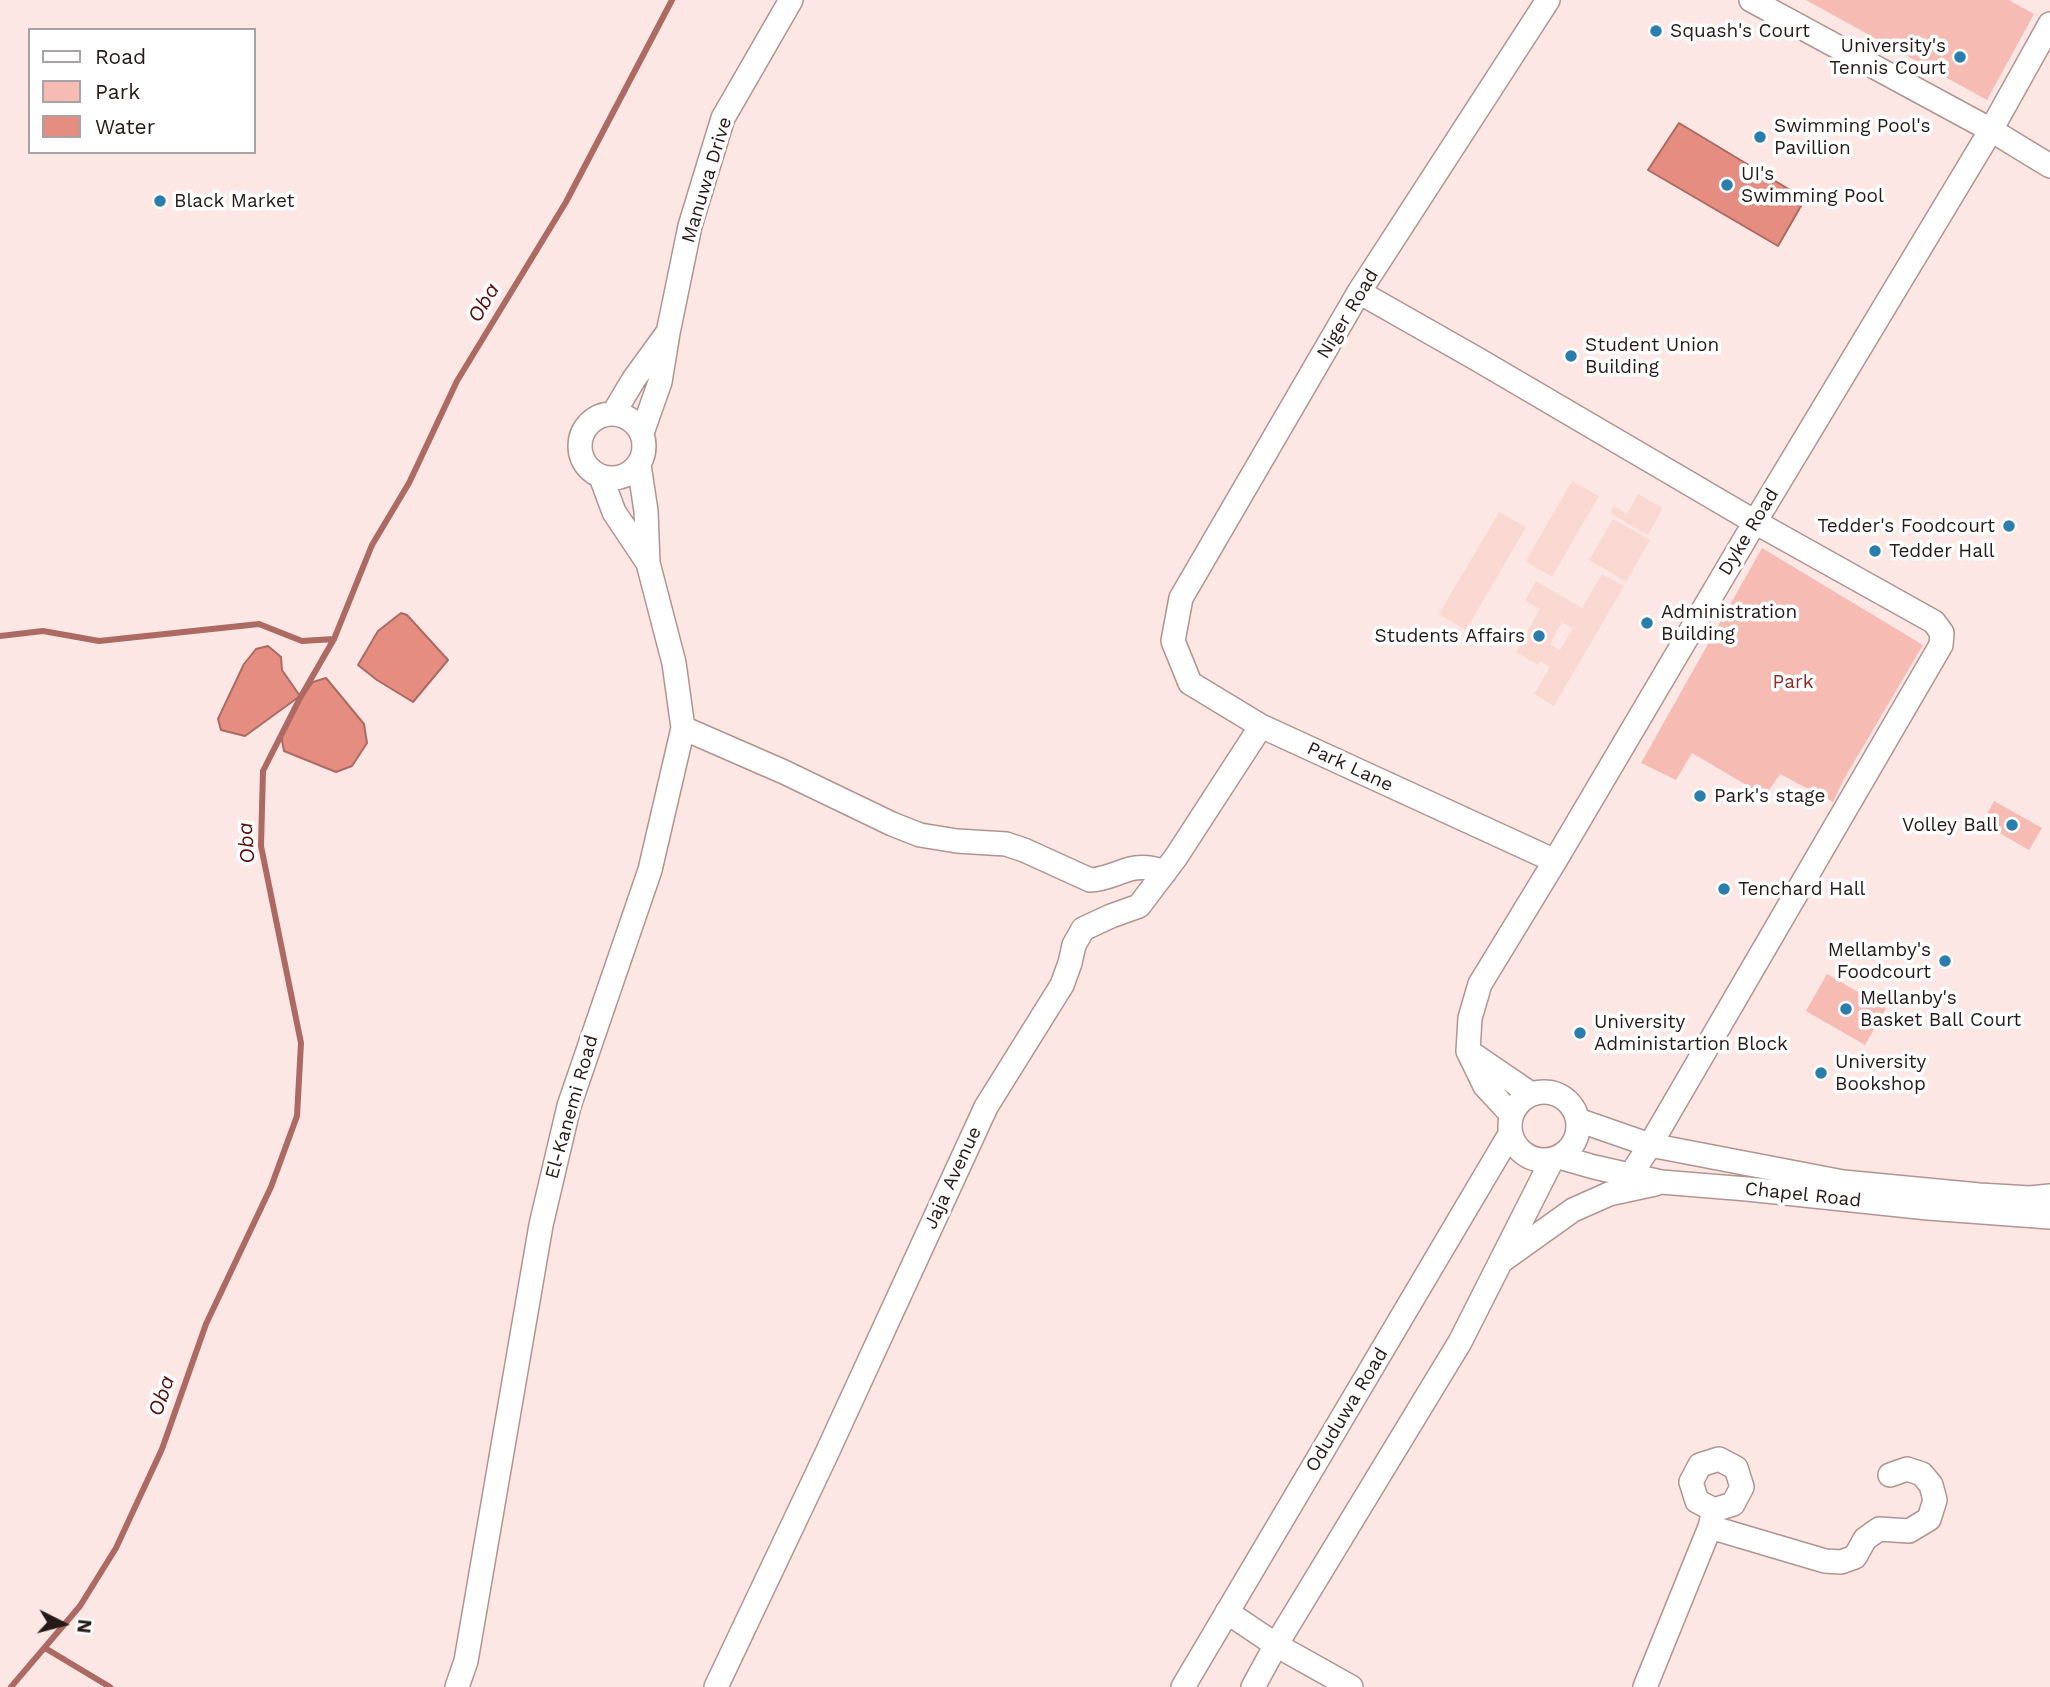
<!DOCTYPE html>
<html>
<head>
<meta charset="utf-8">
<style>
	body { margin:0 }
	#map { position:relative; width:2050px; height:1687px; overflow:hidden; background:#fce7e4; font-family:"Work Sans",sans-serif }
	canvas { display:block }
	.legend { position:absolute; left:28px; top:28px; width:228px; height:126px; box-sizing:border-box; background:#fff; border:2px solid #a8a3a3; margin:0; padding:9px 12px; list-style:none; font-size:21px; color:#261a18 }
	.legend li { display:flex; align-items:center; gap:14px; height:35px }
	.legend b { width:35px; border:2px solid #a8a3a3 }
	.north { position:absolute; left:28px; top:1589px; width:70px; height:70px; -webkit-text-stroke:5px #fff; paint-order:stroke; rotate:96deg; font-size:19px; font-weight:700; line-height:28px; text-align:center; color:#261a18 }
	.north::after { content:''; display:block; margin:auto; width:24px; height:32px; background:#261a18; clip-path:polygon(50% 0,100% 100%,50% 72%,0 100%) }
</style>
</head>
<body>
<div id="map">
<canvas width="2050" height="1687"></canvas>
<ul class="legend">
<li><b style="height:9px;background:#fff"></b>Road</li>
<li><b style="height:19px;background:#f6bbb2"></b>Park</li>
<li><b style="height:19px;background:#e58d81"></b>Water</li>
</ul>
<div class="north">N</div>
</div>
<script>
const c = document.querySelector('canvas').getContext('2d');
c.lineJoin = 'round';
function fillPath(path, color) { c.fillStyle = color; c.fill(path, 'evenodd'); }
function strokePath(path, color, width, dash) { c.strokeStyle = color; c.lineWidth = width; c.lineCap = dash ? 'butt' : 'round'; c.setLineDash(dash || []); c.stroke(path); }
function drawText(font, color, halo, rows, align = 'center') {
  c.font = font + ' "Work Sans",sans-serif'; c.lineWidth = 7; c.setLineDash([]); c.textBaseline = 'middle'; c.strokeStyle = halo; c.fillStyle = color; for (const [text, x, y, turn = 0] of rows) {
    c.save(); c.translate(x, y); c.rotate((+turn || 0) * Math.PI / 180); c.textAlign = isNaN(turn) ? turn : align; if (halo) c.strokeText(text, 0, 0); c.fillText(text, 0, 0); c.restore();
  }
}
const built = new Path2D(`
	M1572 481 1599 496 1552 577 1526 561Z
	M1638 494 1663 508 1648 535 1610 513 1614 506 1627 514Z
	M1499 512 1526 527 1466 630 1439 614Z
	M1613 519 1650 540 1626 582 1589 560Z
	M1602 574 1624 586 1554 706 1534 694 1550 667 1540 661 1538 665 1516 652 1540 609 1525 601 1536 581 1582 608ZM1562 622 1573 628 1560 650 1550 644Z`);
const green = new Path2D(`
	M1806 0H2009L2034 14 1987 100Z
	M1762 548 1923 645 1844 779 1833 802 1780 774 1765 796 1692 753 1676 780 1641 763Z
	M1994 801 2042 828 2029 850 1982 823Z
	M1827 974 1886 1008 1865 1045 1806 1011Z`);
const water = new Path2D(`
	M1679 123 1805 199 1778 246 1648 170Z
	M401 613 407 615 448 660 413 702 377 680 358 665 378 631Z
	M268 646 281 657 282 670 300 696 245 736 221 730 218 719 244 664 256 649Z
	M326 678 364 724 367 743 352 766 336 772 284 751 281 735 302 697 313 682Z`);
const stream = new Path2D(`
	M0 636 43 631 99 641 259 624 302 641 334 639
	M45 1648 110 1687
	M11 1687 80 1606 116 1548 162 1449 206 1324 271 1187 297 1116 301 1043 261 846 263 771 300 698 334 639 372 545 409 483 457 381 566 202 672 0`);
const minor = new Path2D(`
	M1548 0 1359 292 1181 598 1173 641 1190 683 1261 726 1555 861
	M1751 0 1991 130 2050 166
	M1359 292 1477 359 1755 522 1934 622 1942 633 1941 645 1650 1145 1630 1176
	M580 446a32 32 0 1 1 64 0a32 32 0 1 1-64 0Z
	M613 414 634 379 666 335
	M642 433 660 382 668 333 690 226 723 118 791 0
	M601 477 614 512 648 563
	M683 728 784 772 892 824 920 835 957 841 1006 844 1024 850 1090 880C1104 880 1116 873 1130 869 1141 866 1154 868 1165 872
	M1468 1051 1531 1094
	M1510 1126a34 34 0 1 1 68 0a34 34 0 1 1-68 0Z
	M1511 1114 1485 1086 1468 1051 1470 1018 1480 984 1555 861 1755 522 1991 130 2050 24
	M1578 1120 1650 1145 1843 1182 1979 1195 2030 1198 2050 1196
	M1559 1157 1594 1167 1661 1182 1747 1189 1928 1208 2050 1217
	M1503 1260 1573 1210 1609 1194 1655 1184
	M1719 1459 1736 1468 1742 1487 1733 1504 1714 1510 1697 1501 1691 1482 1700 1465Z
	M1710 1527 1825 1561 1841 1562 1855 1557 1865 1539 1879 1529 1909 1531 1929 1519 1935 1500 1931 1485 1922 1474 1907 1469 1890 1475
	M1227 1612 1276 1645 1351 1687
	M457 1687 466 1661 541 1225 569 1106 650 870 683 728 674 663 648 563 646 511 639 465
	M716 1687 826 1455 986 1107 1062 985 1070 963 1074 945 1083 929 1111 916 1139 906 1176 857 1261 726
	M1183 1687 1510 1134
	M1253 1687 1276 1645 1460 1342 1552 1160
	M1645 1687 1710 1527 1714 1510`);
const markers = [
	[1656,31,7,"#2a7eae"],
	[1960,57,7,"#2a7eae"],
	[1760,137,7,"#2a7eae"],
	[1727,185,7,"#2a7eae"],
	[160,201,7,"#2a7eae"],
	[1571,356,7,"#2a7eae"],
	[2009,526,7,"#2a7eae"],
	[1875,551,7,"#2a7eae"],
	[1647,623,7,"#2a7eae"],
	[1539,636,7,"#2a7eae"],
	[1700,796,7,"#2a7eae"],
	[2012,825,7,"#2a7eae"],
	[1724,889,7,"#2a7eae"],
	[1945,961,7,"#2a7eae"],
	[1846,1009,7,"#2a7eae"],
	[1580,1033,7,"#2a7eae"],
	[1821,1073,7,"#2a7eae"]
];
const poiNames = [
	["Squash's Court",1670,31],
	["University's",1946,46,"right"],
	["Tennis Court",1946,68,"right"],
	["Swimming Pool's",1774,126],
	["Pavillion",1774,148],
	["UI's",1741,174],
	["Swimming Pool",1741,196],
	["Black Market",174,201],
	["Student Union",1585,345],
	["Building",1585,367],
	["Tedder's Foodcourt",1995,526,"right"],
	["Tedder Hall",1889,551],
	["Administration",1661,612],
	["Building",1661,634],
	["Students Affairs",1525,636,"right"],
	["Park's stage",1714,796],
	["Volley Ball",1998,825,"right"],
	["Tenchard Hall",1738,889],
	["Mellamby's",1931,950,"right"],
	["Foodcourt",1931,972,"right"],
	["Mellanby's",1860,998],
	["Basket Ball Court",1860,1020],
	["University",1594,1022],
	["Administartion Block",1594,1044],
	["University",1835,1062],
	["Bookshop",1835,1084]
];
const streetNames = [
	["Manuwa Drive",707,180,-73],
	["Niger Road",1348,314,-59],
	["Dyke Road",1749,532,-59],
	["Park Lane",1350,767,25],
	["El-Kanemi Road",572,1107,-74],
	["Jaja Avenue",953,1178,-65],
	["Chapel Road",1803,1195,6],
	["Oduduwa Road",1347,1410,-59]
];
const parkNames = [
	["Park",1793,682]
];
const waterNames = [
	["Oba",484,303,-59],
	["Oba",247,843,-94],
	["Oba",162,1396,-71]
];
fillPath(built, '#fad8d2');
fillPath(green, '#f6bbb2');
fillPath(water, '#e58d81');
strokePath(water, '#ac6a62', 2);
strokePath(stream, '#ac6a62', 6);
strokePath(minor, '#b3938f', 26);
strokePath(minor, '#fff', 23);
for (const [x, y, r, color] of markers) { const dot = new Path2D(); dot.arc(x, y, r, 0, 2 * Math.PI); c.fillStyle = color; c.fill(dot); strokePath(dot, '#fff', 2.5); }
drawText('19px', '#261a18', '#fff', poiNames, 'left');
drawText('19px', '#261a18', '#fff', streetNames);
drawText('19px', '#912a22', '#fff', parkNames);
drawText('italic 21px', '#5a0b08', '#fff', waterNames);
</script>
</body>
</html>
